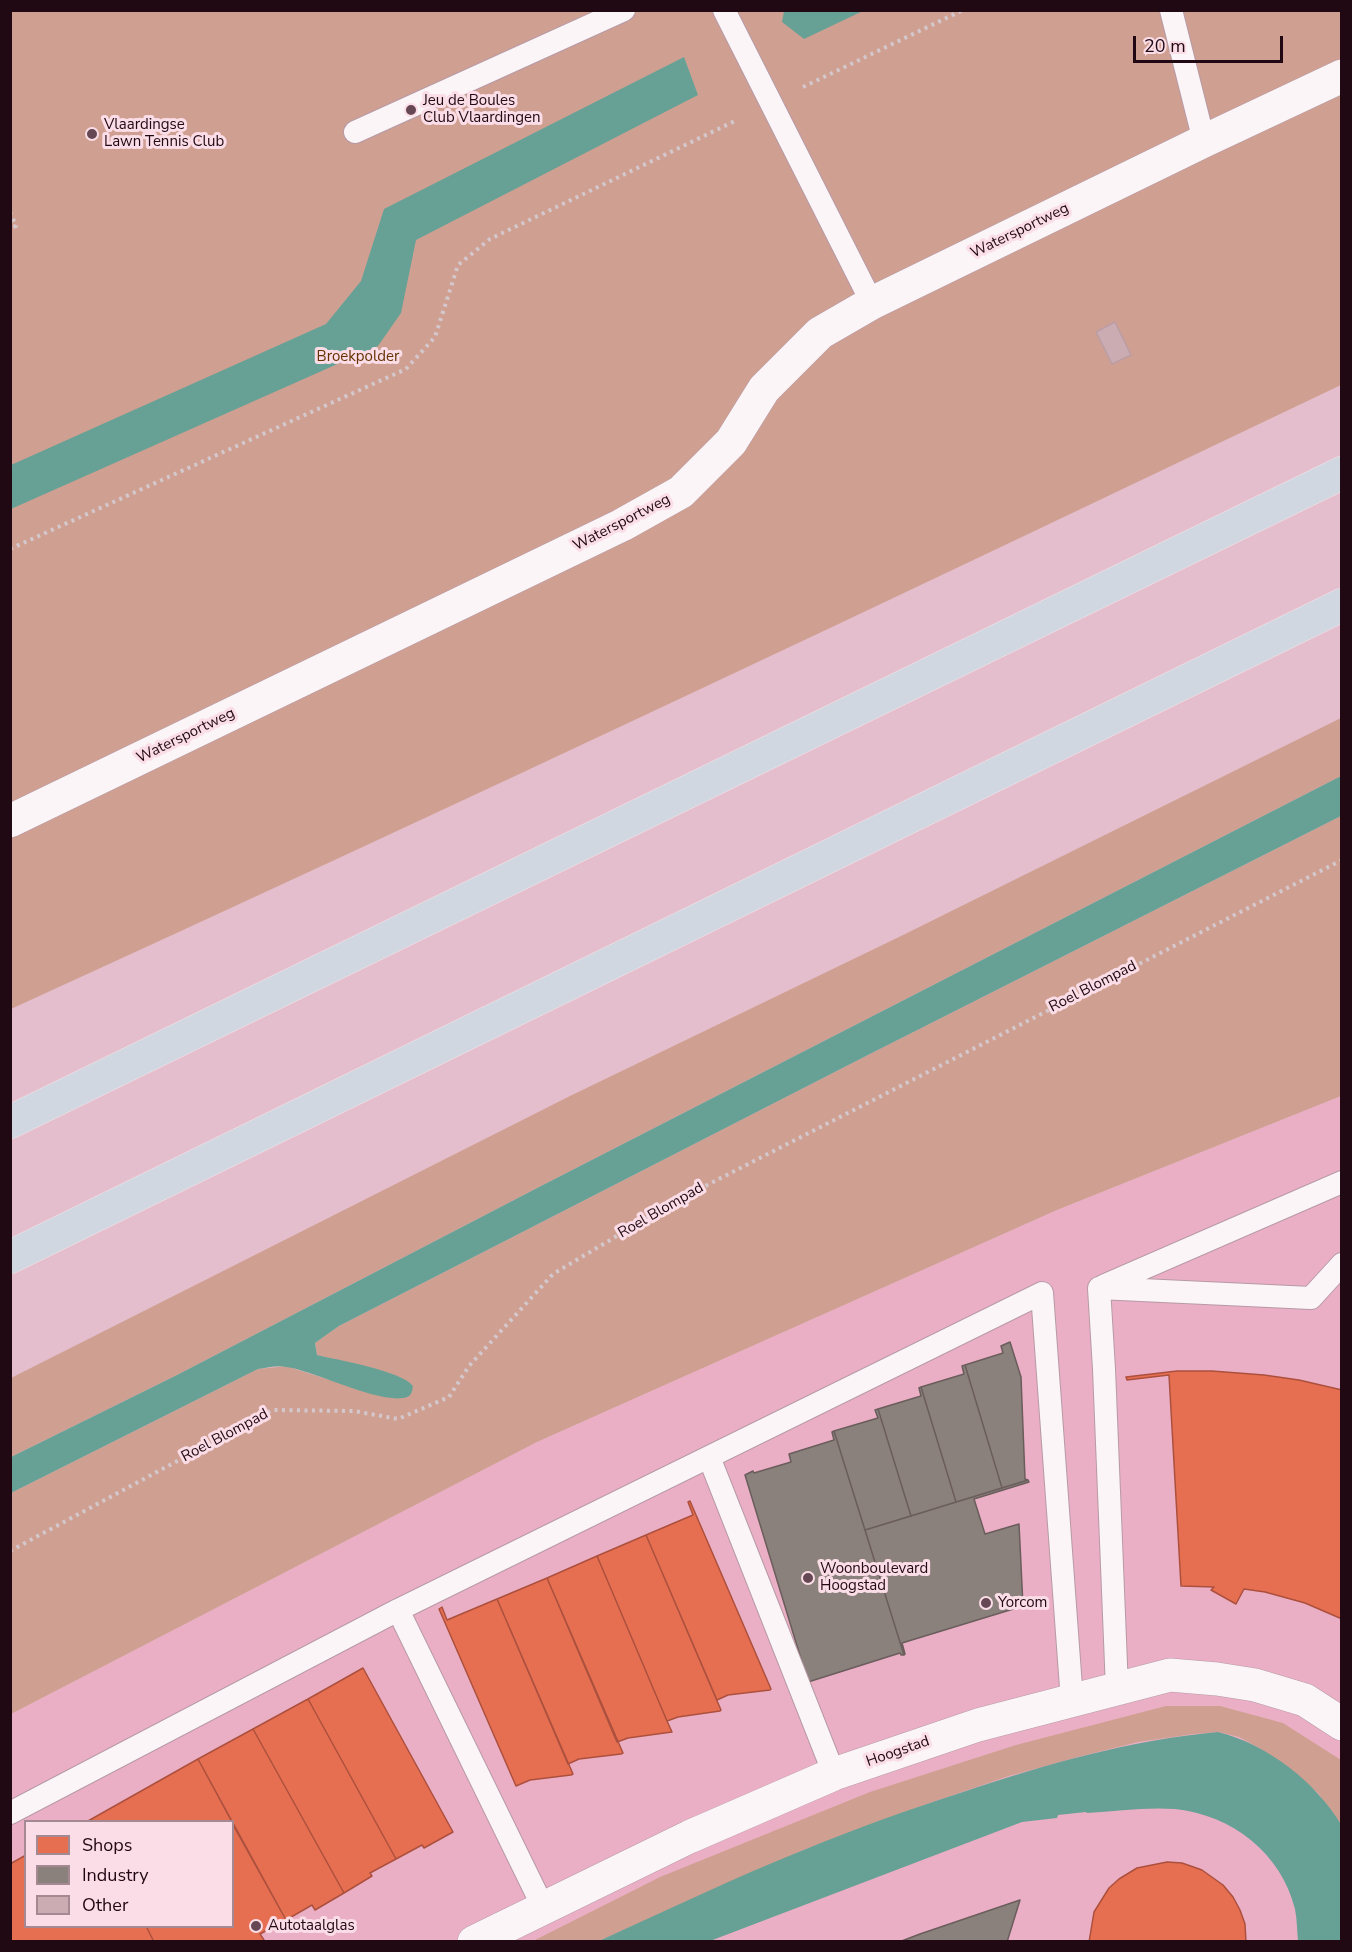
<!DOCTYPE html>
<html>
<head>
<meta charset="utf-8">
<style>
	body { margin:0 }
	#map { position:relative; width:1352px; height:1952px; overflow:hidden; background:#e4becc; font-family:"Nunito Sans",sans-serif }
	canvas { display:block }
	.frame { position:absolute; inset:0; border:12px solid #210913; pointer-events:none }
	.legend { position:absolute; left:24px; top:1820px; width:210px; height:108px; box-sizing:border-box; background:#fbdde7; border:2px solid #a48892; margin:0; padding:8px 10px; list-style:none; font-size:18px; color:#210913 }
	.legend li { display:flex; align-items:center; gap:12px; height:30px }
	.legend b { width:30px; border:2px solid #a48892 }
	.scale { position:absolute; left:1133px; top:36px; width:150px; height:27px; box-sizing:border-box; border:3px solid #210913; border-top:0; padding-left:8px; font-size:18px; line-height:21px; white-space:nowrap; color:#210913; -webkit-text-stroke:4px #fbdde7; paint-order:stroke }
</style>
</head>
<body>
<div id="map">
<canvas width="1352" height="1952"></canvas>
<div class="frame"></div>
<ul class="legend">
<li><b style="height:16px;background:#e76f51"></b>Shops</li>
<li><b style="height:16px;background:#8a817c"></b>Industry</li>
<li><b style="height:16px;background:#cbacb3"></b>Other</li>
</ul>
<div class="scale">20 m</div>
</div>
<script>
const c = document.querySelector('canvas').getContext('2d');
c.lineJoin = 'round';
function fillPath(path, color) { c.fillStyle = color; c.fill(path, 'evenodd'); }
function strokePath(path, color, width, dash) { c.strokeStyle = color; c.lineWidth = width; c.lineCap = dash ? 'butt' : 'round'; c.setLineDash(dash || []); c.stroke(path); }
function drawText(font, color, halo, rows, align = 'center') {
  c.font = font + ' "Nunito Sans",sans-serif'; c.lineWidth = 6; c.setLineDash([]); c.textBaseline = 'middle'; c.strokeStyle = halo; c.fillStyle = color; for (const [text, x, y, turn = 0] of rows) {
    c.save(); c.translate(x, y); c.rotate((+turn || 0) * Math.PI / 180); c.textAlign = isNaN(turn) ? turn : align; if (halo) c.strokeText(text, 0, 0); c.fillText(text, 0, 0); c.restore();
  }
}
const built = new Path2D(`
	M1341 1096V1941L11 1942V1714L537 1442 1057 1210ZM26 1822H232V1926H26Z`);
const green = new Path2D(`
	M10 11H1341V385C899 596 456 806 11 1009Z
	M1341 718V776L541 1186 177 1375 11 1457V1378L570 1096 901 936Z
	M1341 816V1096L1057 1210 537 1442 11 1714V1493L258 1369 286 1366 377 1395 382 1371 317 1355 315 1343 339 1326 866 1056Z
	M1166 1706H1220L1283 1723 1341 1760V1826L1318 1793 1293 1772 1261 1749 1239 1737 1219 1732 1194 1734 1138 1742 1078 1757 1009 1776 924 1805 806 1849 599 1941 531 1942 660 1877 870 1792 1016 1745Z`);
const water = new Path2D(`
	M784 11V10L863 11 804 39 782 22Z
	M684 57 698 95 416 240 401 313 378 346 11 509V465L326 324 361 281 384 209Z
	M1341 776V816L866 1056 339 1326 315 1343 317 1355C338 1360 402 1371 413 1386 412 1391 412 1395 407 1397 383 1406 313 1370 286 1367 278 1365 267 1368 258 1369L11 1493V1457L177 1375 541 1186Z
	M1218 1732C1267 1744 1316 1782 1342 1826L1341 1941H1298C1297 1931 1297 1919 1295 1909 1281 1853 1232 1815 1175 1809 1146 1807 1116 1811 1087 1813L1086 1812 1058 1815 1057 1818 1022 1822 710 1941H599C667 1910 736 1877 806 1849 857 1828 910 1809 963 1792 1046 1764 1131 1740 1218 1732Z`);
const shops = new Path2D(`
	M1177 1371H1212L1264 1375 1299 1380 1342 1390V1619L1305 1603 1265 1592 1244 1589 1236 1604 1211 1590 1214 1587 1181 1586 1169 1375 1127 1380 1126 1377Z
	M690 1501 771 1689 770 1690 728 1695 717 1700 646 1535 693 1515 688 1502Z
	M646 1535 721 1710 720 1711 678 1717 667 1721 597 1556Z
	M597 1556 667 1721 672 1732 628 1738 617 1742 547 1578Z
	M547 1578 623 1753 621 1754 579 1759 568 1764 497 1599Z
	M497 1599 573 1774 571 1775 530 1780 516 1786 439 1609 442 1607 447 1620Z
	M363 1668 453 1832 424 1848 422 1845 396 1859 308 1699Z
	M308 1699 396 1859 370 1873 372 1876 344 1893 253 1729Z
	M253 1729 344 1893 315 1910 312 1905 286 1920 198 1759Z
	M198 1759 232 1822H88V1821Z
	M232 1823 286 1920 260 1934 264 1940 262 1942H154L146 1926H232Z
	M26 1855V1926H146L154 1942H10V1864Z
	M1167 1862 1182 1863 1202 1870 1223 1885 1233 1897 1240 1910 1245 1924 1246 1942H1089L1094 1912 1109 1888 1119 1879 1137 1868Z`);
const industry = new Path2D(`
	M1010 1342 1021 1377 1025 1479 1028 1480 1002 1488 965 1365 1003 1353 1001 1346Z
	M965 1365 1002 1488 956 1502 921 1387 964 1374 962 1366Z
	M921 1387 956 1502 911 1516 878 1409 921 1396 919 1388Z
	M878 1409 911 1516 865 1530 834 1431 878 1418 875 1410Z
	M834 1431 904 1655H901L900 1653 808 1682 745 1475 753 1471 754 1473 791 1462 789 1454 834 1440 832 1432Z
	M1028 1480 1029 1482 974 1499 985 1534 1019 1524 1023 1606 902 1643 905 1654 904 1655 865 1530Z
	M1020 1900 1007 1942H899L920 1934Z`);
const building = new Path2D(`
	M1115 322 1131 355 1112 364 1096 332Z`);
const path = new Path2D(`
	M803 87 963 10
	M10 212 16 226 10 228
	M10 549 406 369 435 337 458 265 490 239 737 120
	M10 1551 272 1410 354 1411 398 1419 449 1397 469 1366 553 1274 674 1202 1342 860`);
const lane = new Path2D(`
	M724 10 872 303
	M1171 10 1204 141
	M355 132 624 10
	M1103 1286 1342 1182
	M709 1457 834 1774
	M398 1610 543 1907
	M1117 1689 1104 1369 1099 1288 1311 1298 1342 1264
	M10 1813 398 1610 1042 1293 1072 1701`);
const street = new Path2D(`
	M10 821 622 525 681 492 731 442 764 389 820 333 872 303 1204 141 1342 76
	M474 1942 689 1837 834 1774 978 1725 1170 1675 1217 1679 1255 1685 1305 1700 1342 1724`);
const highway = new Path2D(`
	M10 1122 1342 473
	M10 1257 1342 605`);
const markers = [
	[411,110,6,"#654854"],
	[92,134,6,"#654854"],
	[808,1578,6,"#654854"],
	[986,1603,6,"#654854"],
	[256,1926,6,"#654854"]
];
const poiNames = [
	["Jeu de Boules",423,101],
	["Club Vlaardingen",423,118],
	["Vlaardingse",104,125],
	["Lawn Tennis Club",104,142],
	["Woonboulevard",820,1569],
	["Hoogstad",820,1586],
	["Yorcom",998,1603],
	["Autotaalglas",268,1926]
];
const streetNames = [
	["Watersportweg",1020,231,-26],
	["Watersportweg",622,523,-27],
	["Watersportweg",186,736,-26],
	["Roel Blompad",1093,987,-27],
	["Roel Blompad",661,1211,-30],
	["Roel Blompad",225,1436,-28],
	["Hoogstad",898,1752,-19]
];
const parkNames = [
	["Broekpolder",358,357]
];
fillPath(built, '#ebafc5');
fillPath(green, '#cfa092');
fillPath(water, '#67a196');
fillPath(shops, '#e76f51');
strokePath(shops, '#ac503e', 1.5);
fillPath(industry, '#8a817c');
strokePath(industry, '#6a5d5c', 1.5);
fillPath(building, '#cbacb3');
strokePath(building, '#bb9da4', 1.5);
strokePath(lane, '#b79aa6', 24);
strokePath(street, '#b79aa6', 34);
strokePath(highway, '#f3e2e8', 34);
strokePath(path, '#d4c8cd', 4, [3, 4.5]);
strokePath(lane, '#fbf5f7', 22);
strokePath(street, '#fbf5f7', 33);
strokePath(highway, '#d0d7e0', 33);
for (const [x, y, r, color] of markers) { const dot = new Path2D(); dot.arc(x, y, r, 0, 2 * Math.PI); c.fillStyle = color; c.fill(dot); strokePath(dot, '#fbdde7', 2); }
drawText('15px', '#210913', '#fbdde7', poiNames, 'left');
drawText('15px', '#210913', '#fbdde7', streetNames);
drawText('15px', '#643102', '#fbdde7', parkNames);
</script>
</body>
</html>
